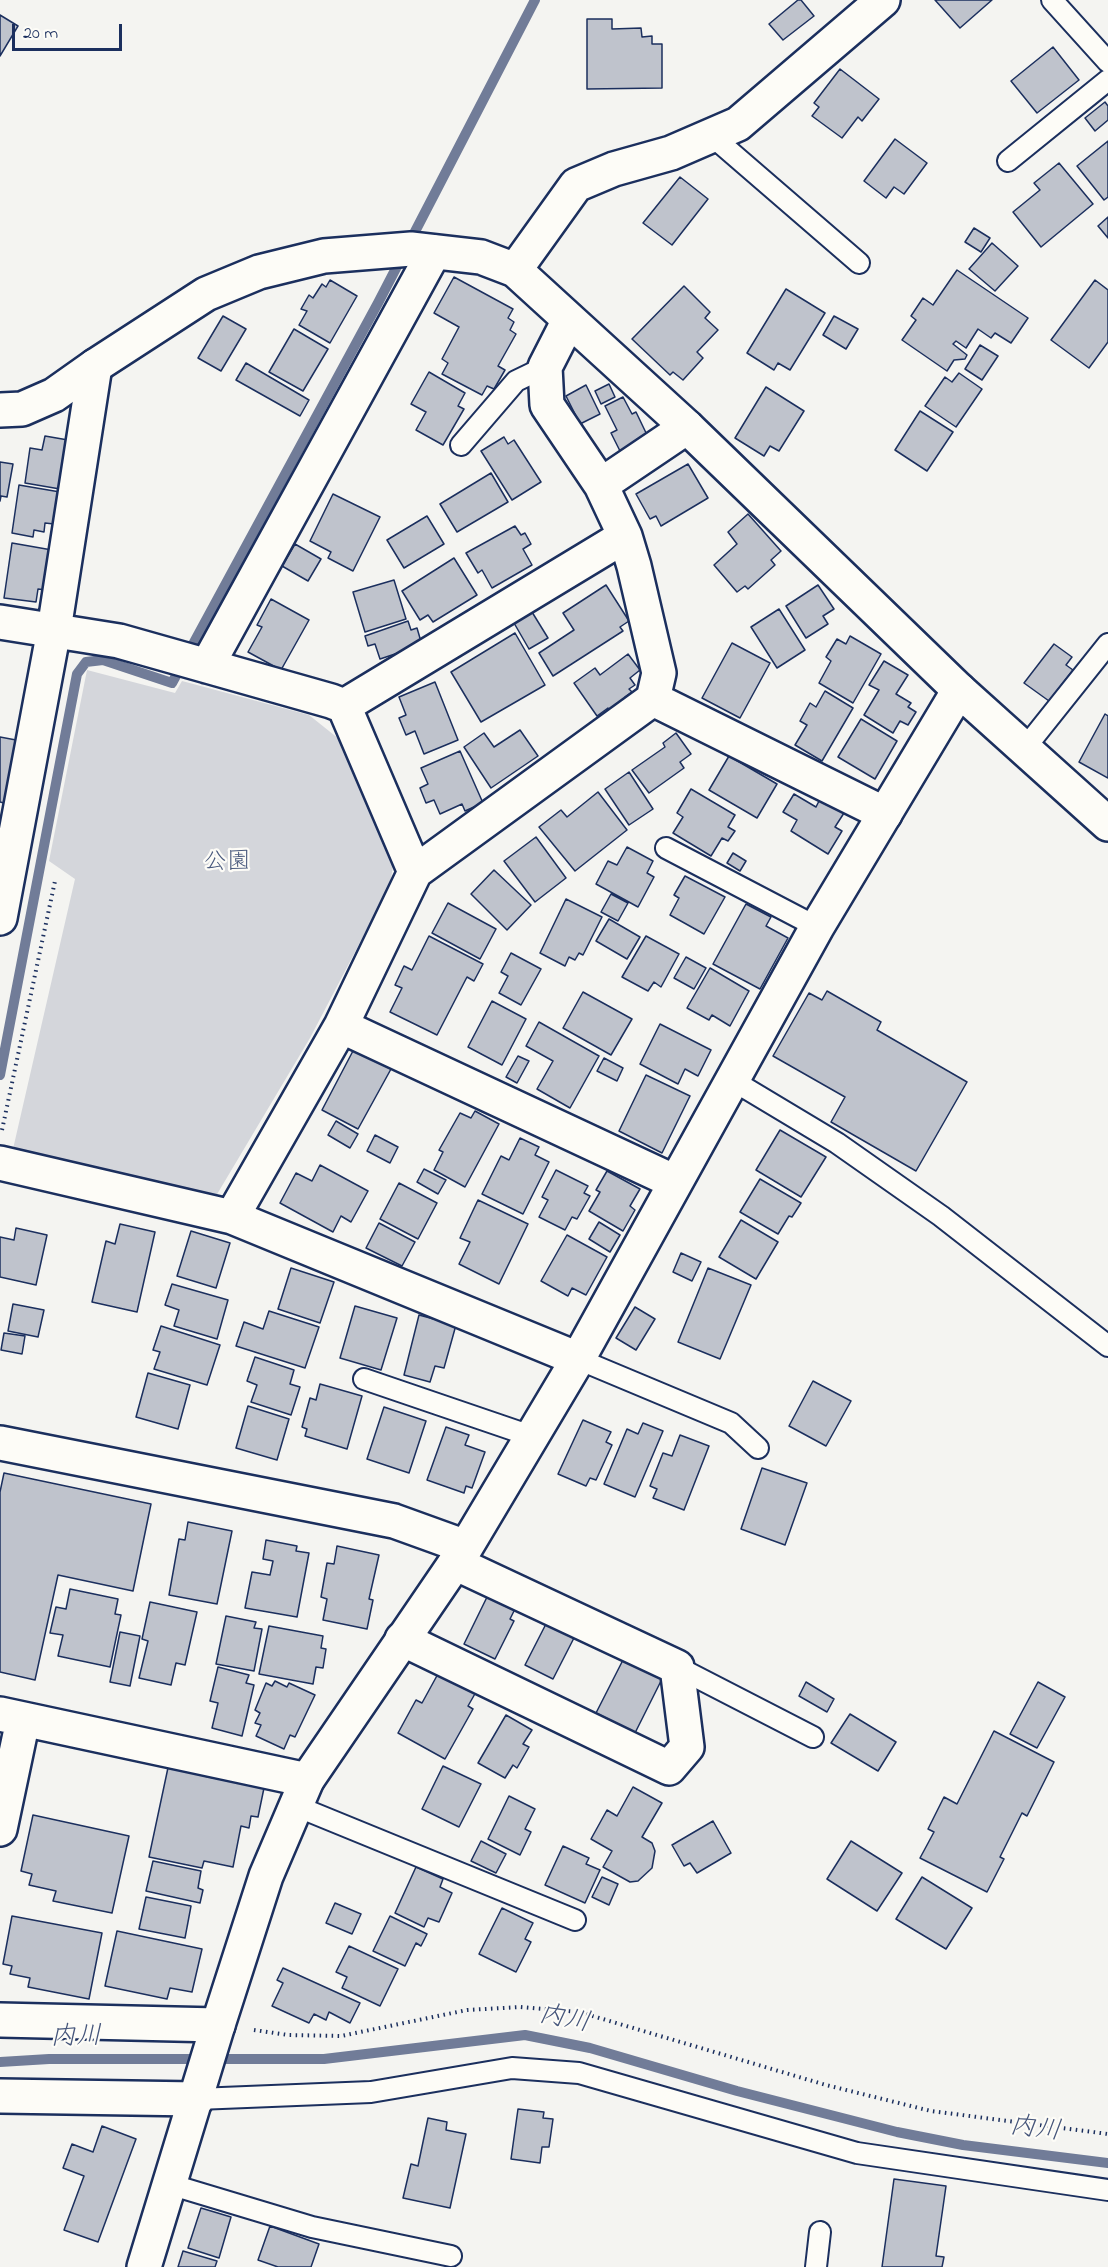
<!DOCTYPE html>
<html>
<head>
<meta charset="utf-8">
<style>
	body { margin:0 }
	#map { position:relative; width:1108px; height:2267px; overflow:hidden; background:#f4f4f1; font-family:"Indie Flower",sans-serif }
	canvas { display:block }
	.scale { position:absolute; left:12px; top:24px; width:110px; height:27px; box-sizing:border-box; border:3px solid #1b2f5e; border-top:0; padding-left:8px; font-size:18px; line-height:21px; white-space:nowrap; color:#1b2f5e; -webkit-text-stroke:4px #fdfcf7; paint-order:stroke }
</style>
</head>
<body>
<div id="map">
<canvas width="1108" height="2267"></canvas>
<div class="scale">20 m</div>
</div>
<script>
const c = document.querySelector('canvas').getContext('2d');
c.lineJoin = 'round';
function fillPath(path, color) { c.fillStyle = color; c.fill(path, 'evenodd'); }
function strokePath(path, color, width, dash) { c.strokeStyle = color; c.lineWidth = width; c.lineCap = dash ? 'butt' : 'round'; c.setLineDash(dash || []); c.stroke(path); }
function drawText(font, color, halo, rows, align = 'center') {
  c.font = font + ' "Indie Flower","Klee One",sans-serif'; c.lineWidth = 4.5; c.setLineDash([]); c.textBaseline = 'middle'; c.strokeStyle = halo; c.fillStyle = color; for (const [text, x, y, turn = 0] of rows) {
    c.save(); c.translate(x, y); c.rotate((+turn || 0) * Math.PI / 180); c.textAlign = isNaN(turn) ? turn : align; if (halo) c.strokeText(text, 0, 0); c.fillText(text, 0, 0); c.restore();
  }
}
const green = new Path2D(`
	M87 670 175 693 182 681 309 715 339 739 394 860 390 885 310 1038 216 1196 13 1149 75 879 49 861Z`);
const stream = new Path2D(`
	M0 1075 77 674 86 662 103 660 172 683 378 303 535 0
	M0 2062 49 2059H324L525 2035 590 2048 737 2091 897 2132 963 2145 1108 2163`);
const building = new Path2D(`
	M798 0H801L814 16 783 40 769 24Z
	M935 0H992L960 28Z
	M0 15 18 26 0 56Z
	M587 19H612V29L641 28 642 37 652 36V44H662V88L587 89Z
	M1053 47 1079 80 1037 113 1011 81Z
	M840 69 879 99 862 121 858 117 842 138 812 116 819 107 814 103Z
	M1105 102 1108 106V120L1095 131 1085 118Z
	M895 139 927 163 904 194 894 187 886 198 864 181Z
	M1108 141V197L1104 200 1077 166Z
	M1059 163 1093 204 1041 247 1013 212 1040 190 1034 183Z
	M680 177 708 199 672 245 643 223Z
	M1108 217V238L1098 226Z
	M974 228 990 238 981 252 965 242Z
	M992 243 1018 266 995 291 969 269Z
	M957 270 1028 318 1011 343 995 333 991 338 978 329 966 348 956 341 953 344 967 355 965 359 954 360 947 371 902 340 916 320 911 316 923 298 933 305Z
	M454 277 513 309 508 318 514 322 510 330 516 334 498 366 505 370 494 389 487 386 482 395 442 374 448 363 442 359 459 327 434 313Z
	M330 280 357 296 330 343 299 325 307 311 301 309 309 295 313 298 322 284 326 287Z
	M1095 280 1108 290V342L1089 368 1051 340Z
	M684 286 710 312 705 318 718 330 697 352 703 358 683 380 673 372 670 375 632 339Z
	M786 289 825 313 790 370 778 363 774 370 747 353Z
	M223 316 246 329 221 371 198 358Z
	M834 316 858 329 846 349 823 335Z
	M294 329 328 349 303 391 269 372Z
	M980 345 998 356 982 380 965 369Z
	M246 363 309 400 300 416 236 380Z
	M429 372 465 393 458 406 464 409 443 445 416 430 426 412 411 404Z
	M959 373 982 389 956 427 925 406 945 377 952 382Z
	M609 384 615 397 601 404 595 391Z
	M586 385 600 414 580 424 566 396Z
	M766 387 804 411 779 451 770 446 764 456 735 438Z
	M623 397 632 414 636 412 648 437 620 451 611 433 617 430 605 406Z
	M920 411 953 432 927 471 895 450Z
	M45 436 68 440 60 489 25 483 30 448 42 450Z
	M504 437 508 444 514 440 541 482 512 500 481 451Z
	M0 462 13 464 7 497 1 496 0 501Z
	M688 464 708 498 661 526 656 516 650 519 636 494Z
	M491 473 508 502 457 532 440 504Z
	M19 485 60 492 54 524 45 523 44 532 34 530 33 537 12 533Z
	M333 494 380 517 353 571 328 558 331 552 310 541Z
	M748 514 781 551 771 560 775 565 748 589 745 586 737 592 714 565 737 544 728 532Z
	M427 516 444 544 404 568 387 540Z
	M515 526 521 535 525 533 531 544 523 549 532 565 492 588 482 570 478 573 466 553Z
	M12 543 52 550 46 590 38 589 36 602 4 598Z
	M295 544 321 559 308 581 282 566Z
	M454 558 477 595 433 622 428 615 420 620 402 591Z
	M394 580 406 619 365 632 353 592Z
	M606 585 629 621 620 627 623 631 553 676 539 653 574 630 563 613Z
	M818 585 834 609 823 616 828 624 806 638 786 606Z
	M271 599 309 620 281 670 248 652 262 627 257 625Z
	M779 609 805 650 777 668 751 627Z
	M532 612 548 638 529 649 514 623Z
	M408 621 411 630 417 628 422 645 380 659 375 644 368 646 365 636Z
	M515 633 545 685 481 722 451 672Z
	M850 636 881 654 853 703 819 683 831 661 826 657 837 639 846 644Z
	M732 643 770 663 740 718 702 698Z
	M1054 644 1072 657 1066 665 1073 670 1049 701 1024 683Z
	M628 654 640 670 630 678 635 685 629 689 632 692 625 697 628 702 611 714 608 708 597 716 574 683 595 668 600 675Z
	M884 661 908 675 896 694 911 703 908 707 916 712 908 725 900 721 893 733 864 715 879 690 869 685Z
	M435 682 458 740 424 754 415 731 406 735 399 718 406 715 399 697Z
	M825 691 853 708 822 761 795 745 807 725 800 721 810 703 816 707Z
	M1105 714 1108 716V778L1079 762Z
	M861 719 897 741 875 779 838 757Z
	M520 730 538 756 491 788 464 747 484 733 494 747Z
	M676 733 691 754 680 762 684 768 649 793 632 770 665 747 663 743Z
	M0 737 16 740 4 803 0 802Z
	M460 751 483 803 465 811 462 804 440 814 434 800 426 803 420 788 428 784 421 768Z
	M729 756 777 784 757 818 709 790Z
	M629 772 653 809 629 825 605 789Z
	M691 789 735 815 728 827 735 831 728 841 722 838 711 856 673 833 683 817 677 813Z
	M598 792 627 830 575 871 539 827 561 810 567 817Z
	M794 794 816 807 820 799 844 813 835 827 842 831 828 854 791 831 797 820 783 812Z
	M536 837 566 878 535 902 504 861Z
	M627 847 653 861 647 873 654 877 638 907 596 884 608 861 617 865Z
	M733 853 746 861 740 871 727 863Z
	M494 870 531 905 507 930 471 894Z
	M685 876 725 897 704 934 670 915 679 898 674 895Z
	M611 894 628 903 618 921 601 912Z
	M566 899 602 917 583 955 579 953 575 960 569 957 565 966 540 953Z
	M448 903 496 929 480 959 432 933Z
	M746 904 771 917 766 926 788 938 760 989 713 964Z
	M609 919 640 937 627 959 596 941Z
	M429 936 483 964 474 981 467 977 437 1035 390 1012 402 988 395 985 404 966 412 970Z
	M646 936 679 954 661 987 654 982 648 991 622 977Z
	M511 953 541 969 521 1005 499 993 508 976 501 972Z
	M686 957 706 968 694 989 674 978Z
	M710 968 749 991 730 1026 712 1015 709 1020 687 1008Z
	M827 991 881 1022 877 1030 967 1082 916 1171 831 1122 845 1097 773 1056 809 993 822 1000Z
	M583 992 632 1019 611 1055 563 1028Z
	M492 1001 526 1019 502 1065 468 1047Z
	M539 1022 599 1056 570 1108 537 1089 553 1061 526 1046Z
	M660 1024 711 1050 698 1076 685 1069 678 1084 640 1064Z
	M354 1049 391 1069 358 1129 322 1110Z
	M518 1056 529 1061 517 1083 506 1077Z
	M604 1058 623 1068 617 1081 597 1071Z
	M646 1075 690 1096 662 1153 619 1131Z
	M475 1111 499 1124 465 1187 434 1170 443 1152 439 1150 460 1113 471 1118Z
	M336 1121 358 1134 350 1148 328 1135Z
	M780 1130 826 1157 801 1197 756 1170Z
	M375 1135 398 1147 390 1163 367 1151Z
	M520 1138 539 1147 535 1155 549 1162 523 1214 482 1194 501 1156 509 1160Z
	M320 1165 368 1191 351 1222 341 1216 333 1232 280 1203 296 1173 312 1181Z
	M424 1169 446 1180 438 1194 417 1182Z
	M556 1170 588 1186 584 1193 590 1196 577 1219 572 1217 565 1230 539 1217 548 1200 542 1197Z
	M607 1171 640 1189 630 1206 635 1210 623 1231 589 1211 600 1192 596 1190Z
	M760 1179 801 1203 792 1217 789 1216 778 1234 740 1212Z
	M399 1183 437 1203 418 1239 380 1219Z
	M478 1200 528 1224 499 1284 459 1264 470 1242 460 1238Z
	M741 1220 778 1242 756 1279 719 1257Z
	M599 1222 620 1235 610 1252 589 1239Z
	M379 1223 415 1242 402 1266 366 1248Z
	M120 1224 155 1232 137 1312 92 1302 106 1241 115 1244Z
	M16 1228 47 1235 36 1285 0 1277V1237L14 1240Z
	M191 1231 230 1243 216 1288 177 1276Z
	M567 1235 607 1257 586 1295 572 1288 568 1296 541 1281Z
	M681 1253 701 1262 692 1281 673 1272Z
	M291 1268 334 1282 320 1323 278 1309Z
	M708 1268 751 1285 720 1359 678 1342Z
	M172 1284 228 1300 217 1339 174 1326 179 1310 165 1305Z
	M13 1304 44 1310 38 1337 8 1331Z
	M355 1306 397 1318 381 1370 340 1358Z
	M635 1307 655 1319 636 1350 616 1338Z
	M269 1311 319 1327 305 1368 236 1346 244 1322 263 1329Z
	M419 1315 456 1325 444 1368 435 1366 430 1382 404 1375Z
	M161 1326 220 1345 207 1385 154 1369 160 1352 153 1350Z
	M4 1333 25 1336 22 1354 1 1350Z
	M255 1357 294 1370 290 1384 300 1387 291 1415 251 1402 257 1385 247 1381Z
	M148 1373 190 1385 178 1429 136 1417Z
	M813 1381 851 1401 826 1446 789 1426Z
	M320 1384 362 1396 347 1449 305 1436 307 1429 302 1427 310 1398 316 1400Z
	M248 1406 289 1419 277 1460 236 1448Z
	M384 1407 426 1421 409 1473 367 1459Z
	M583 1420 611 1432 606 1442 612 1445 596 1480 590 1478 586 1486 558 1474Z
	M643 1423 663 1431 635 1497 604 1484 627 1429 638 1434Z
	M446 1427 469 1435 465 1445 485 1452 472 1488 466 1486 464 1493 427 1480Z
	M680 1435 709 1446 684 1510 653 1498 657 1489 650 1486 663 1453 672 1456Z
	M762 1468 807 1483 785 1545 741 1529Z
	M4 1473 151 1504 133 1591 58 1575 35 1680 0 1672V1492Z
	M188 1522 232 1531 217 1604 169 1595 179 1539 185 1540Z
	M266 1540 297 1546 296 1551 309 1553 297 1617 245 1608 252 1572 270 1575 273 1561 263 1559Z
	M337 1546 379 1555 369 1599 373 1600 367 1629 323 1620 327 1599 321 1597 327 1563 334 1564Z
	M70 1589 118 1599 115 1614 121 1615 110 1667 58 1656 63 1635 50 1633 56 1607 66 1609Z
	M489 1593 516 1607 510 1619 514 1621 495 1659 464 1644Z
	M150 1602 197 1612 185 1665 176 1663 171 1685 139 1678 148 1641 142 1639Z
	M226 1616 256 1622 254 1628 262 1629 254 1671 216 1664Z
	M548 1620 576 1634 553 1679 525 1665Z
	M269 1626 323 1636 321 1648 326 1649 323 1668 316 1667 313 1684 259 1674Z
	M120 1632 140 1636 130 1686 110 1682Z
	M624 1658 663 1677 635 1733 596 1713Z
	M218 1667 249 1675 246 1683 254 1685 242 1736 212 1728 218 1703 210 1701Z
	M439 1672 476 1692 468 1706 473 1709 445 1759 398 1733 416 1700 422 1703Z
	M275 1681 287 1687 289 1683 315 1695 295 1737 290 1735 284 1749 256 1736 261 1725 255 1723 260 1713 255 1710 266 1683 272 1686Z
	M806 1682 834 1699 827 1712 799 1696Z
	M1038 1682 1065 1697 1037 1748 1010 1734Z
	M850 1714 896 1742 878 1771 831 1743Z
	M506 1715 532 1730 523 1744 529 1747 517 1768 513 1765 505 1778 478 1763Z
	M994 1731 1054 1762 1027 1816 1022 1813 1000 1857 1004 1859 987 1892 920 1858 934 1832 928 1829 944 1797 957 1804Z
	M169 1763 205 1771 204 1776 264 1788 258 1817 251 1816 249 1828 241 1826 233 1867 204 1861 202 1868 149 1857Z
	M443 1766 481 1784 459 1827 422 1809Z
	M633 1787 662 1803 642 1837 652 1843 655 1851 652 1868 638 1881 630 1882 603 1867 612 1851 591 1839 607 1810 617 1816Z
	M509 1796 535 1809 525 1829 531 1832 520 1855 488 1839Z
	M33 1815 129 1836 112 1913 53 1901 56 1891 29 1885 32 1874 21 1871Z
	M713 1821 731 1853 697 1873 690 1863 684 1866 672 1845Z
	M481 1841 506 1854 496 1873 471 1861Z
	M851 1841 902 1873 877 1911 827 1879Z
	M563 1846 589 1858 586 1864 600 1870 585 1903 545 1885Z
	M153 1861 201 1871 198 1888 203 1890 200 1903 146 1891Z
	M416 1867 443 1879 440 1887 452 1893 439 1922 428 1918 424 1927 395 1913Z
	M602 1877 618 1884 609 1905 592 1897Z
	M922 1877 972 1908 946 1949 896 1919Z
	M146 1897 191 1906 185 1938 139 1929Z
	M335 1903 361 1914 352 1934 326 1923Z
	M502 1908 533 1923 525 1939 531 1942 516 1972 479 1954Z
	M12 1916 102 1933 89 1999 28 1987 30 1978 10 1974 12 1966 3 1964Z
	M390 1916 427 1934 421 1946 416 1943 405 1966 373 1951Z
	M117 1931 202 1949 192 1992 170 1988 167 1999 105 1986Z
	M349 1946 398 1969 380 2006 342 1988 347 1977 336 1972Z
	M283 1968 360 2003 350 2023 329 2012 326 2020 314 2014 309 2023 272 2006 283 1983 277 1980Z
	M518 2109 544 2112 543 2118 553 2119 549 2147H542L540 2163 511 2159Z
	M428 2118 447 2122 446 2130 466 2134 450 2208 403 2198 411 2164 418 2166Z
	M102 2126 136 2139 98 2242 64 2230 84 2176 63 2168 72 2144 93 2152Z
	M894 2179 946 2186 936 2256 944 2257 942 2267H882Z
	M201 2208 231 2217 219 2258 188 2248Z
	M270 2226 319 2244 311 2267H278L258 2260Z
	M183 2251 217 2261 215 2267H178Z`);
const path = new Path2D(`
	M2 1130 55 881
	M254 2030 288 2035 341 2036 467 2010 520 2007 579 2012 826 2085 931 2111 1108 2134`);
const service = new Path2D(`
	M1052 0 1108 62
	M712 136 859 263
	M1008 161 1108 80
	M461 445 516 381 545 367
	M1025 748 1108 644
	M666 848 817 927
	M732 1080 837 1143 941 1216 1108 1346
	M578 1359 731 1423 758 1448
	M364 1379 531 1436
	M677 1667 813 1737
	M296 1806 575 1920
	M197 2099 371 2092 512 2068 579 2073 857 2153 1108 2190
	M169 2184 312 2227 451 2256
	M816 2267 820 2232`);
const minor = new Path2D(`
	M515 270 576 185 614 169 671 153 738 124 883 0
	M569 320 545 367 547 405 601 485
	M0 622 119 641 331 701 344 706 415 872
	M207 666 434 252
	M959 690 1108 824
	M653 699 659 673 634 566 625 536 601 485 687 427
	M344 706 625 536
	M0 918 54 630 95 366
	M341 1026 675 1182
	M0 1163 232 1217 578 1359
	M232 1217 341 1026 415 872 653 699 885 814
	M402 1639 669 1768 687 1747 677 1667 455 1563
	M0 1714 307 1780
	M0 1829 23 1720
	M0 2020 218 2025
	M0 2096 197 2099`);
const tertiary = new Path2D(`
	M0 410 22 409 54 395 95 366 206 294 259 272 324 256 411 249 481 257 515 270 687 427 959 690 817 927 578 1359 466 1547 307 1780 266 1876 218 2025 144 2267
	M0 1443 394 1521 466 1547`);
const parkNames = [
	["公園",227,864]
];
const waterNames = [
	["内川",564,2021,11],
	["内川",76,2039,-1],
	["内川",1035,2131,7]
];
fillPath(green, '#d4d6db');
strokePath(stream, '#717c98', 10);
fillPath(building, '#bfc3cc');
strokePath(building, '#1b2f5e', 1.5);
strokePath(service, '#1b2f5e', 24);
strokePath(minor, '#1b2f5e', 38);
strokePath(tertiary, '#1b2f5e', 38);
strokePath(path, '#1b2f5e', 4, [1.5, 4.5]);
strokePath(service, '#fdfcf7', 20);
strokePath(minor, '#fdfcf7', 33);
strokePath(tertiary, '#fdfcf7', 33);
drawText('24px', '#49597d', '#fdfcf7', parkNames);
drawText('italic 26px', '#46567b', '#fdfcf7', waterNames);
</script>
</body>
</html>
